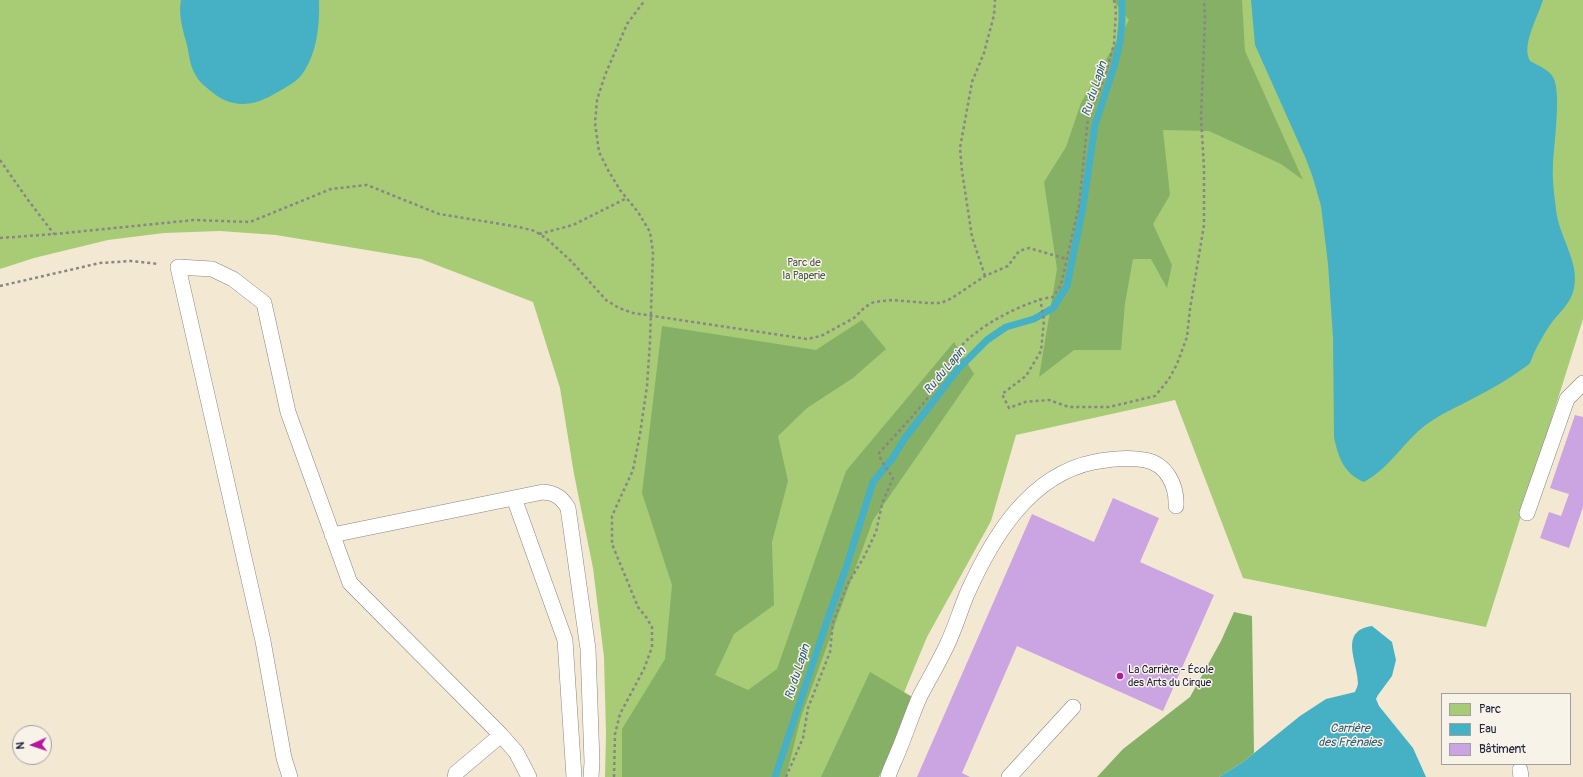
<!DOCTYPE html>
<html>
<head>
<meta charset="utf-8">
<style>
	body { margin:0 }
	#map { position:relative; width:1583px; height:777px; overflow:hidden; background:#f3e8d2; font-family:Pangolin,sans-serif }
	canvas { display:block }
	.legend { position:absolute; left:1441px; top:693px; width:130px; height:72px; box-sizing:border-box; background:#f7f3e8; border:1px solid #a29fa3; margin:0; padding:5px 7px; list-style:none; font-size:12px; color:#22223b }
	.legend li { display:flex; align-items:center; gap:8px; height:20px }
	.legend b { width:20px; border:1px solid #a29fa3 }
	.north { position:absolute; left:12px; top:725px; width:40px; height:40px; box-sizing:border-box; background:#f7f3e8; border:1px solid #a29fa3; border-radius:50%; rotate:267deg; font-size:11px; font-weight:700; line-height:16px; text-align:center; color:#22223b }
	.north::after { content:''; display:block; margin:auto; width:14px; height:18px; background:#b5179e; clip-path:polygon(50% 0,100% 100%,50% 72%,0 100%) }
</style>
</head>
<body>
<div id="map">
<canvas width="1583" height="777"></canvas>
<ul class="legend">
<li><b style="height:11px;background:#a8cc75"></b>Parc</li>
<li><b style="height:11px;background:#46b1c4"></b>Eau</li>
<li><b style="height:11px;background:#cba5e2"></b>Bâtiment</li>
</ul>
<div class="north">N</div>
</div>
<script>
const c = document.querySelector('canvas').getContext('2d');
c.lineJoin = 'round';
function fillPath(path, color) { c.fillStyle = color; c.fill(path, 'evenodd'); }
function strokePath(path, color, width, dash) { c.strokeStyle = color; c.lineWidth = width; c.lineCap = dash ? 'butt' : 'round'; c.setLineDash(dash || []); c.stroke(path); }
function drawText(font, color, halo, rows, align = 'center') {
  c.font = font + ' Pangolin,sans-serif'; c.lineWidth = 3; c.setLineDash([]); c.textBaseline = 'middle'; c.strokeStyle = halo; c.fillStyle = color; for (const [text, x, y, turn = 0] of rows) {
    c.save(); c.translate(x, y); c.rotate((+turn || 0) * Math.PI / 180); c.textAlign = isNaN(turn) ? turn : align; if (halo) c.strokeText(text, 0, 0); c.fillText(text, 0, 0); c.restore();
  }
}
const green = new Path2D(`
	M0 0H1583V319L1486 627 1243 578 1175 400 1016 435 991 521 927 637 869 777H605L606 734 604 657 593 568 574 474 560 388 533 302 421 259 276 235 220 231 164 233 108 240 34 258 0 269Z`);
const forest = new Path2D(`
	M1113 0H1242L1245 51 1303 180 1281 164 1209 131 1163 130 1170 195 1153 224 1172 265 1167 288 1151 259H1133L1125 303 1121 350H1074L1039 377 1057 269 1044 182 1066 147 1081 103 1129 20Z
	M862 320 886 349 853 378 807 408 778 436 788 481 772 542 774 605 734 634 715 675 748 690 777 669 846 471 954 342 974 374 873 520 801 717 786 777H622V729L665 659 672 585 642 493 662 326 816 350Z
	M1234 612 1252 616 1254 753 1243 762 1219 777H1097L1123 749 1190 697 1221 641Z
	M870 672 914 698 879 777H821Z`);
const water = new Path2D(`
	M181 0H319C320 24 317 53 303 73 297 82 285 88 276 93 251 108 230 109 207 88 202 84 198 80 195 74 190 66 189 54 187 45 183 31 178 14 181 0Z
	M1251 0H1543C1538 17 1521 45 1530 61 1539 66 1550 70 1554 79 1561 96 1554 144 1553 164 1552 179 1554 194 1556 209 1558 235 1580 262 1574 288 1571 304 1559 312 1550 325 1542 337 1535 349 1530 363L1528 365C1510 378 1492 389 1472 399 1457 407 1441 414 1427 424 1403 442 1391 467 1364 482 1344 474 1338 457 1334 437L1333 338 1328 264 1321 206 1313 178 1306 159 1255 45Z
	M1372 626 1392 642 1396 660 1392 676 1378 695 1376 699 1379 706 1413 748 1426 777H1219L1243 762 1300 716 1326 699 1355 692C1356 689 1358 686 1358 683 1358 662 1338 631 1372 626Z`);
const stream = new Path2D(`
	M775 777 827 621 846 568 873 482 892 459 905 438 958 369 987 340 1006 327 1034 319 1053 308 1067 286 1083 207 1095 125 1114 67 1120 42 1122 21V0`);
const building = new Path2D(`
	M1575 415 1583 417V507L1569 548 1540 538 1549 512 1561 516 1569 494 1550 488Z
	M1113 498 1159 518 1140 562 1214 595 1163 711 1017 646 962 773 970 777H917L1032 514 1094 542Z`);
const path = new Path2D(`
	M0 160 28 200 54 234
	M539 234 573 225 627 198
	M0 238 55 234 194 220 250 222 331 189 367 185 439 214 519 227 535 231 547 239 571 261 606 300 619 308 633 313 807 339 821 336 854 318 865 307 874 302 893 300 928 303H941L952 298 985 276 1008 266 1019 251 1029 248 1067 259
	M985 276 972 237 962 171 960 148 972 82 984 53 994 15 995 0
	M0 286 100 263 131 261 159 264
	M1040 298 1044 320 1041 351 1026 376 1002 394 1009 408 1025 402 1049 400 1069 407H1109L1155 396 1169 379 1177 364 1187 337 1190 309 1204 225V169L1201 117 1205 19 1204 0
	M614 777 615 734 620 714 644 669 652 647V627L646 617 638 607 612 544V516L633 470 640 434 647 386 650 342 653 252 650 232 638 212 620 190 608 170 599 152 595 123 597 100 605 75 627 24 645 0
	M786 777 803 738 808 708 830 652 833 622 847 585 864 557 876 532 882 504 893 478 881 460 879 453C900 430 921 408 939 383 946 372 951 360 959 349 975 327 1027 300 1053 297L1061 285 1079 205 1088 118 1105 77 1114 44 1116 10 1114 0`);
const service = new Path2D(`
	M514 498 565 640 574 777
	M1527 513 1567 399 1583 383
	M332 535 543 492C556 493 562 498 568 508L588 649 592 762 591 777
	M501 735 516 752 529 777
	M1520 770 1521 777
	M290 777 284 758 263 641 178 267 212 269 233 279 264 303 288 412 350 583 501 735 456 773 455 777
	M888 777C890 769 895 760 898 752 906 733 912 714 920 696 929 679 939 662 947 645 955 628 960 611 967 594 992 538 1029 475 1094 462 1110 459 1129 457 1145 460 1167 464 1177 486 1176 506
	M1009 777 1073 707`);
const markers = [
	[1120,676,4,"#b5179e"]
];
const parkNames = [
	["Parc de",804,263],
	["la Paperie",804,276]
];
const poiNames = [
	["La Carrière - École",1128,670],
	["des Arts du Cirque",1128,683]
];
const waterNames = [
	["Ru du Lapin",1095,89,-72],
	["Ru du Lapin",945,371,-50],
	["Ru du Lapin",798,672,-72],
	["Carrière",1350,729],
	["des Frênaies",1350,743]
];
fillPath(green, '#a8cc75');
fillPath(forest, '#86b066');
fillPath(water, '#46b1c4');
strokePath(stream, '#46b1c4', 7);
fillPath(building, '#cba5e2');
strokePath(service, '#8a8586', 16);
strokePath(path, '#8a8586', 2.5, [3, 3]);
strokePath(service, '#fff', 15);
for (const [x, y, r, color] of markers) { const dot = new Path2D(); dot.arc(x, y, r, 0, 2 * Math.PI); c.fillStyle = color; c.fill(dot); strokePath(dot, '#f7f3e8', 1.5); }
drawText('11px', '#4a554c', '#f7f3e8', parkNames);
drawText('11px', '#22223b', '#f7f3e8', poiNames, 'left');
drawText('italic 12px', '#305b72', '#f7f3e8', waterNames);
</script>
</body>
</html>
